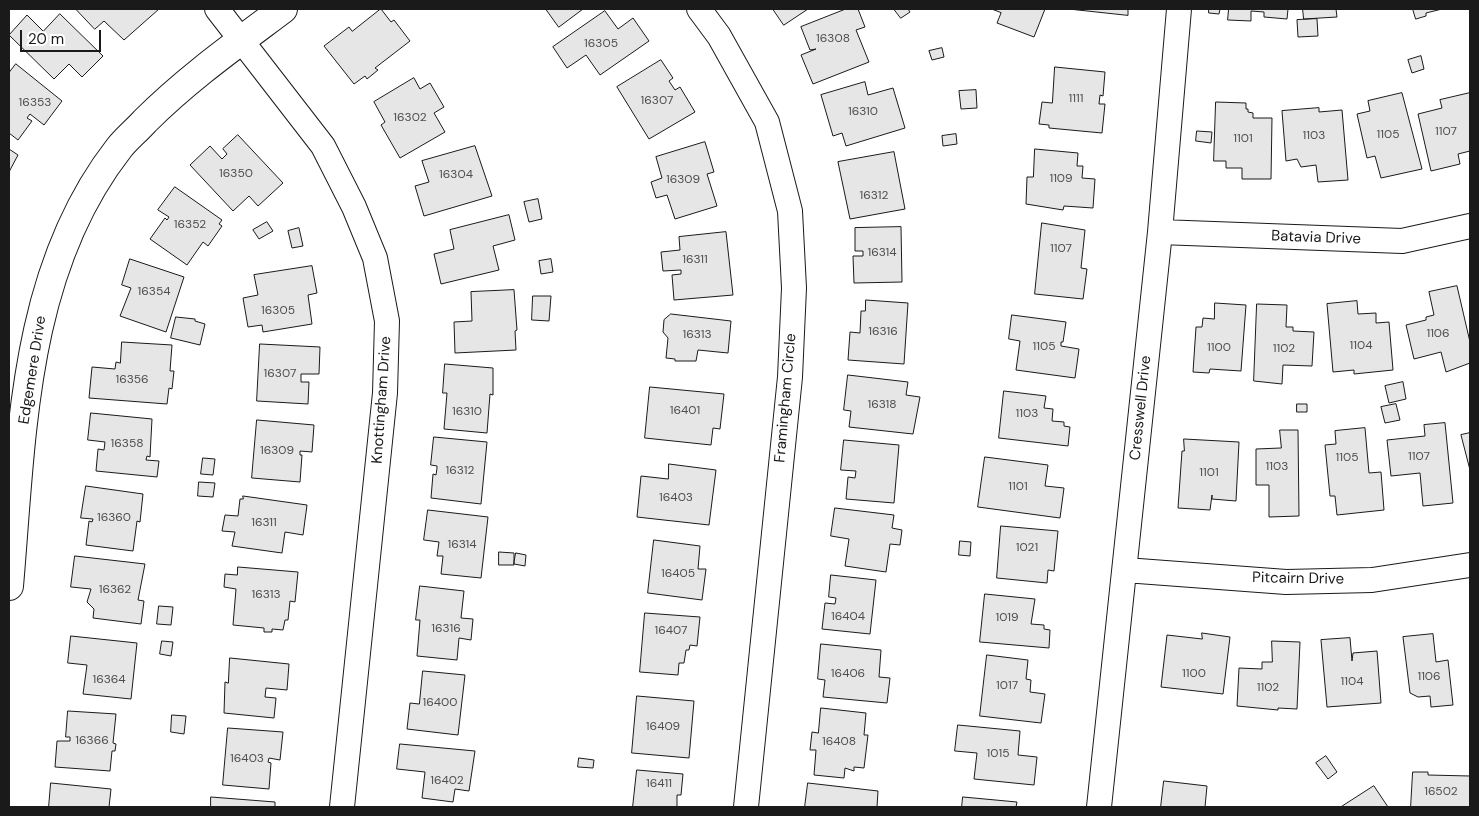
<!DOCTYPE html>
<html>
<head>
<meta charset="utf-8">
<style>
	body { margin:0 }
	#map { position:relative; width:1479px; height:816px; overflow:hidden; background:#fff; font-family:"DM Sans",sans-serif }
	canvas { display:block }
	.frame { position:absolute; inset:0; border:10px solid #1a1a1a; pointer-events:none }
	.scale { position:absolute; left:20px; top:30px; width:81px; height:22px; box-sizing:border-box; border:2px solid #1a1a1a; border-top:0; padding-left:6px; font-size:15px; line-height:18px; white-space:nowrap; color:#1a1a1a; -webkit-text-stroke:4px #fff; paint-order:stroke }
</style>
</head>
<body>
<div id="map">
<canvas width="1479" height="816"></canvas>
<div class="frame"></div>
<div class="scale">20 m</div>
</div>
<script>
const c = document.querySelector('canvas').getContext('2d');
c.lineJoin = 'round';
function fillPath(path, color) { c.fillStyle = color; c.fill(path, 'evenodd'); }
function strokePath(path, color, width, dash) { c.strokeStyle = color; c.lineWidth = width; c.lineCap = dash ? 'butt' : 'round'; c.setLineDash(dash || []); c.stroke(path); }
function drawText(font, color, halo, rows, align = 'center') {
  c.font = font + ' "DM Sans",sans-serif'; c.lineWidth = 4; c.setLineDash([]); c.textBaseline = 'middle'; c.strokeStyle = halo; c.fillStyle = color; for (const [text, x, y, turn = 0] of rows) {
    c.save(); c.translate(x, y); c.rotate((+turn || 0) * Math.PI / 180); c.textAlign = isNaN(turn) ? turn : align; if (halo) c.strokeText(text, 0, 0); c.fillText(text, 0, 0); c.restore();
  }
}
const building = new Path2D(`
	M76 9H159L124 40 104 21 95 29Z
	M381 9 391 22 394 20 410 41 375 68 378 70 367 79 365 76 354 84 324 46 349 27 352 31Z
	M546 9H583L559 27Z
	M773 9H808L784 25Z
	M846 9H858L865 27 856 30 869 62 813 84 801 55 816 49 810 50 801 27Z
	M894 9H908L910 12 901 18Z
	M992 9H1045L1034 37 997 23 1001 13Z
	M1069 9H1128V15Z
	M1209 9H1220L1219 14 1209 13Z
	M1229 9H1288L1287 19 1264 17V12L1251 11V21L1228 20Z
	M1303 9H1341H1336L1337 17 1304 19Z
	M1413 9H1442L1426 13V16L1416 19Z
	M605 11 618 29 633 18 649 41 600 75 586 55 567 68 553 47Z
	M60 14 103 56 82 77 69 64 54 79 9 35 27 15 43 31Z
	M1317 19 1318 36 1298 37 1297 20Z
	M942 48 944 57 932 60 929 51Z
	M1421 56 1424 69 1412 73 1408 60Z
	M661 60 673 78 669 81 675 90 680 87 695 112 649 139 617 87Z
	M16 64 62 101 44 125 30 114 27 118 32 121 18 140 9 133V73Z
	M1055 67 1105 72 1103 96 1100 95 1099 104H1105L1102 133 1049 128V125L1039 124 1042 102 1052 103Z
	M414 78 420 89 430 83 444 107 434 113 445 132 400 158 381 125 385 122 374 102Z
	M865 82 868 95 893 88 905 128 846 146 842 133 833 136 821 95Z
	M976 90 977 108 961 109 959 91Z
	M1402 93 1422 169 1381 178 1375 156 1367 158 1357 114 1370 111 1368 101Z
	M1470 93V151L1458 154 1460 164 1431 171 1418 114 1442 108 1440 100Z
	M1216 102 1246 103V109H1248V112L1253 113V118H1272L1271 179H1242V168H1226V161H1214Z
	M1319 108V112L1342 110 1348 180 1318 182 1316 165 1301 167 1297 159 1286 161 1282 111Z
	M1197 131 1212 132 1211 143 1196 141Z
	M956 134 957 144 943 146 942 136Z
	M238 135 283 183 258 206 249 196 233 211 190 165 210 146 222 159 227 154 223 149Z
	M705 142 714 172 707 174 717 206 675 219 667 195 656 198 651 182 662 178 656 157Z
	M475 146 492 196 424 216 415 186 429 182 422 161Z
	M9 149 18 155 9 172Z
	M1035 149 1078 153 1077 166H1083L1082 178 1095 179 1093 208 1064 206 1063 210 1026 204 1027 177H1033Z
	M894 152 905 209 850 219 838 162Z
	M175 187 222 220 219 224 222 226 208 246 203 242 187 265 150 239 165 218 167 220 169 217 158 210Z
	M538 199 542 219 529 222 524 202Z
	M509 215 515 240 493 246 499 270 441 284 434 254 454 249 450 230Z
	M267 222 273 231 259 239 253 230Z
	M1042 223 1085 230 1081 268 1087 269 1083 299 1035 294Z
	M901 227 902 282 854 283 853 256H863V251H855V228Z
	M299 228 303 246 292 248 288 231Z
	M726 232 733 295 674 300 672 275 681 274V270L663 271 661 252 680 250 679 237Z
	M130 259 184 277 166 332 120 316 131 288 122 285Z
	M551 259 553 272 541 274 539 261Z
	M312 266 317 293 308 295 312 324 263 332 262 325 248 327 243 298 258 295 254 275Z
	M1457 286 1470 342V363L1446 372 1441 352 1414 359 1406 325 1426 320V317L1434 315 1429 292Z
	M514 290 517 330 515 331 516 350 455 353 454 322 472 321 471 292Z
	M533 296H551L549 321 532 320Z
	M866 300 908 303 904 364 848 360 850 332 860 333 861 311H865Z
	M1357 301 1358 314 1376 313V323L1389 322 1393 370 1354 374V370L1333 372 1327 304Z
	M1215 303 1246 305 1241 371 1210 369 1209 373 1193 372 1196 327H1202L1203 318 1214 319Z
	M1257 304 1287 305 1286 327H1293V331L1314 332 1312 366 1283 365 1282 384 1254 381Z
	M671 314 731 321 728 353 698 350 696 361H675V359L666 358 668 338 663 332 664 320Z
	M1012 315 1066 322 1063 342H1061V346L1079 349 1075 378 1016 370 1020 341 1009 339Z
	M176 317 195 319V321L205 324 200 345 171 338Z
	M122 342 172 345 170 371H174L172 389 169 388 167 404 89 398 92 367 115 369 116 362 120 363Z
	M260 344 320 347 319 374H301V382H309L308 404 257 401Z
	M445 364 493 368V395L490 394 487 433 444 429 447 393H443Z
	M848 375 908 382 906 395 920 397 913 434 849 427 851 411 844 410Z
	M1403 382 1406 399 1389 403 1385 386Z
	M650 387 724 394 720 429 713 428 711 445 645 438Z
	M1004 391 1046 396 1044 408 1053 409 1052 421 1064 422V426L1070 427 1068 446 999 438Z
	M1297 404H1307V412H1297Z
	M1396 404 1400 420 1385 423 1381 407Z
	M91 413 152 419 150 457 147 456 146 460 159 461 157 477 96 471 98 449 104 450 105 442 88 440Z
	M257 420 314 425 312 452 300 451V455H302L300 482 252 478Z
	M1445 423 1453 503 1423 506 1420 473 1391 476 1387 440 1425 436 1424 425Z
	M1365 428 1369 473 1381 472 1384 510 1337 515 1335 496H1330L1325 445 1336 444 1335 431Z
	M1280 430H1298L1299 516 1269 517V485H1256V449L1281 448Z
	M1470 433V470L1461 435Z
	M434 437 487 442 481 504 431 498 433 474 436 475 437 468V466L431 465Z
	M1184 439 1239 442 1236 501 1212 499V495L1210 510 1178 508 1182 451H1184Z
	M844 440 899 445 894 503 846 499 848 477 855 478 856 471 841 470Z
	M985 457 1048 465 1045 486 1064 488 1060 518 978 507Z
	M203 458 215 459 213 475 201 474Z
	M669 464 716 470 709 525 637 517 641 476 668 479Z
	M199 482 215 483 213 497 198 496Z
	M86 486 143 494 140 522 137 521 133 551 86 545 89 521 92 522 93 519 81 518Z
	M243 496 307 505 303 535 285 532 282 553 232 546 235 532 222 531 225 515 238 516 240 499H243Z
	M835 508 894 515 892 528 902 530 900 545 890 544 886 572 845 566 849 539 831 536Z
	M428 510 488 517 481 578 441 574 443 556H437L439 542 424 540Z
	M1001 526 1058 531 1054 571 1048 570 1047 583 997 578Z
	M654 540 700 546 698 569H706L702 600 648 593Z
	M960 541 971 542 970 556 959 555Z
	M499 552 514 553V565H499Z
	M516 553 526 555 525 566 514 564Z
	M75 556 145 564 138 600 144 601 141 624 93 618 94 609 87 602 91 589 71 587Z
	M238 567 298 572 295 602 290 601 288 620H285L283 630 272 629V632H264V628L233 625 236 589 224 587 225 574 237 575Z
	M831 575 876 580 870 634 822 629 825 603 835 604 836 598 829 597Z
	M420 586 464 591 461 618 473 619 471 640 459 638 457 660 417 656 420 620H416Z
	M985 594 1035 599 1031 624 1044 625V629L1050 630 1049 648 980 642Z
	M159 606 173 607 171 625 157 624Z
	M645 613 700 617 697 646 690 645 689 650H686L684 663H679L678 675 640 672Z
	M1202 633 1230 637 1223 694 1161 687 1167 635 1202 639Z
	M1433 634 1436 662 1448 660 1453 705 1431 707 1430 696 1418 697 1410 693 1403 637Z
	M71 636 137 643 131 699 83 694 87 665 68 663Z
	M1350 638 1352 661 1353 653 1377 651 1381 703 1327 707 1321 640Z
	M162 641 173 642 171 656 160 654Z
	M1272 641 1300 642 1297 709 1278 708V710L1237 706 1239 668 1262 669V662H1272Z
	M821 644 881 650 879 677 890 678 887 703 823 697 825 680 818 679Z
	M987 655 1028 660 1026 679 1031 680 1030 692 1045 694 1041 723 980 716Z
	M230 658 289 664 287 690 266 688 265 697 276 698 274 718 224 713 225 682 228 683Z
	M423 671 465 675 458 735 407 729 410 703 419 704Z
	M637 696 694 701 689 758 632 753Z
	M821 708 866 713 864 735H868L864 768 854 767V771L845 768 844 778 814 775 816 750H810L812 732 818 733Z
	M68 711 116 714 113 743 116 744 115 751H112L110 771 55 767 57 741H70V737H66Z
	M172 715 186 716 184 734 171 732Z
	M958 725 1020 731 1018 755 1037 757 1034 785 974 779 977 753 955 751Z
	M228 728 283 732 280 760 269 758 268 762 271 763 269 789 223 785Z
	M400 744 475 751 469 791 455 789 453 802 422 798 425 772 397 769Z
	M1326 756 1337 772 1328 779 1316 763Z
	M579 758 594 760 593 768 578 767Z
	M637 770 683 774 681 795H677V807H633Z
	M1413 772H1428V775L1470 776V807H1411Z
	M1164 781 1207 786 1205 807H1161Z
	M51 783 111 789 109 807H49Z
	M808 783 878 791 877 807H805Z
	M1374 786 1388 807H1341Z
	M211 797 275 802V807H211Z
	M963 797 1017 802 1016 807H962Z`);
const street = new Path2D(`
	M217 9 323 146 354 207 375 258 387 321 385 393 342 807
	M699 9 719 36 767 122 790 211 794 288 790 377 746 807
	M1160 232 1402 241 1470 226
	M1125 570 1286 582 1372 580 1470 565
	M1099 807 1160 232 1179 9`);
const secondary = new Path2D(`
	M9 586C22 437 22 272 119 148 126 139 137 130 145 121 187 79 235 45 283 9`);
const numberNames = [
	["16308",833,39],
	["16305",601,44],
	["1111",1076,99],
	["16307",657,101],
	["16353",35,103],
	["16310",863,112],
	["16302",410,118],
	["1107",1446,132],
	["1105",1388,135],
	["1103",1314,136],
	["1101",1243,139],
	["16350",236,174],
	["16304",456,175],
	["1109",1061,179],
	["16309",683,180],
	["16312",874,196],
	["16352",190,225],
	["1107",1061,249],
	["16314",882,253],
	["16311",695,260],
	["16354",154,292],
	["16305",278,311],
	["16316",883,332],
	["1106",1438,334],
	["16313",697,335],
	["1104",1361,346],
	["1105",1044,347],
	["1100",1219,348],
	["1102",1284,349],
	["16307",280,374],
	["16356",132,380],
	["16318",882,405],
	["16401",685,411],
	["16310",467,412],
	["1103",1027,414],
	["16358",127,444],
	["16309",277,451],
	["1107",1419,457],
	["1105",1347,458],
	["1103",1277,467],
	["16312",460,471],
	["1101",1209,473],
	["1101",1018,487],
	["16403",676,498],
	["16360",114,518],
	["16311",264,523],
	["16314",462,545],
	["1021",1027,548],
	["16405",678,574],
	["16362",115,590],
	["16313",266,595],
	["16404",848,617],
	["1019",1007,618],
	["16316",446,629],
	["16407",671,631],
	["16406",848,674],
	["1100",1194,674],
	["1106",1429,677],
	["16364",109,680],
	["1104",1352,682],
	["1017",1007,686],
	["1102",1268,688],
	["16400",440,703],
	["16409",663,727],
	["16366",92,741],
	["16408",839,742],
	["1015",998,754],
	["16403",247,759],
	["16402",447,781],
	["16411",659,784],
	["16502",1441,792]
];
const streetNames = [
	["Batavia Drive",1316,238,2],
	["Edgemere Drive",33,370,-81],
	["Framingham Circle",786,398,-85],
	["Knottingham Drive",382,400,-86],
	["Cresswell Drive",1141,408,-84],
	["Pitcairn Drive",1298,579,1]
];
fillPath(building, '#e6e6e6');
strokePath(building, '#1a1a1a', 1);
strokePath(street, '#1a1a1a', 26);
strokePath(secondary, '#1a1a1a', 30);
strokePath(street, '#fff', 24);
strokePath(secondary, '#fff', 28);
drawText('12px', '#4d4d4d', null, numberNames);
drawText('15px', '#1a1a1a', '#fff', streetNames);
</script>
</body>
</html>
